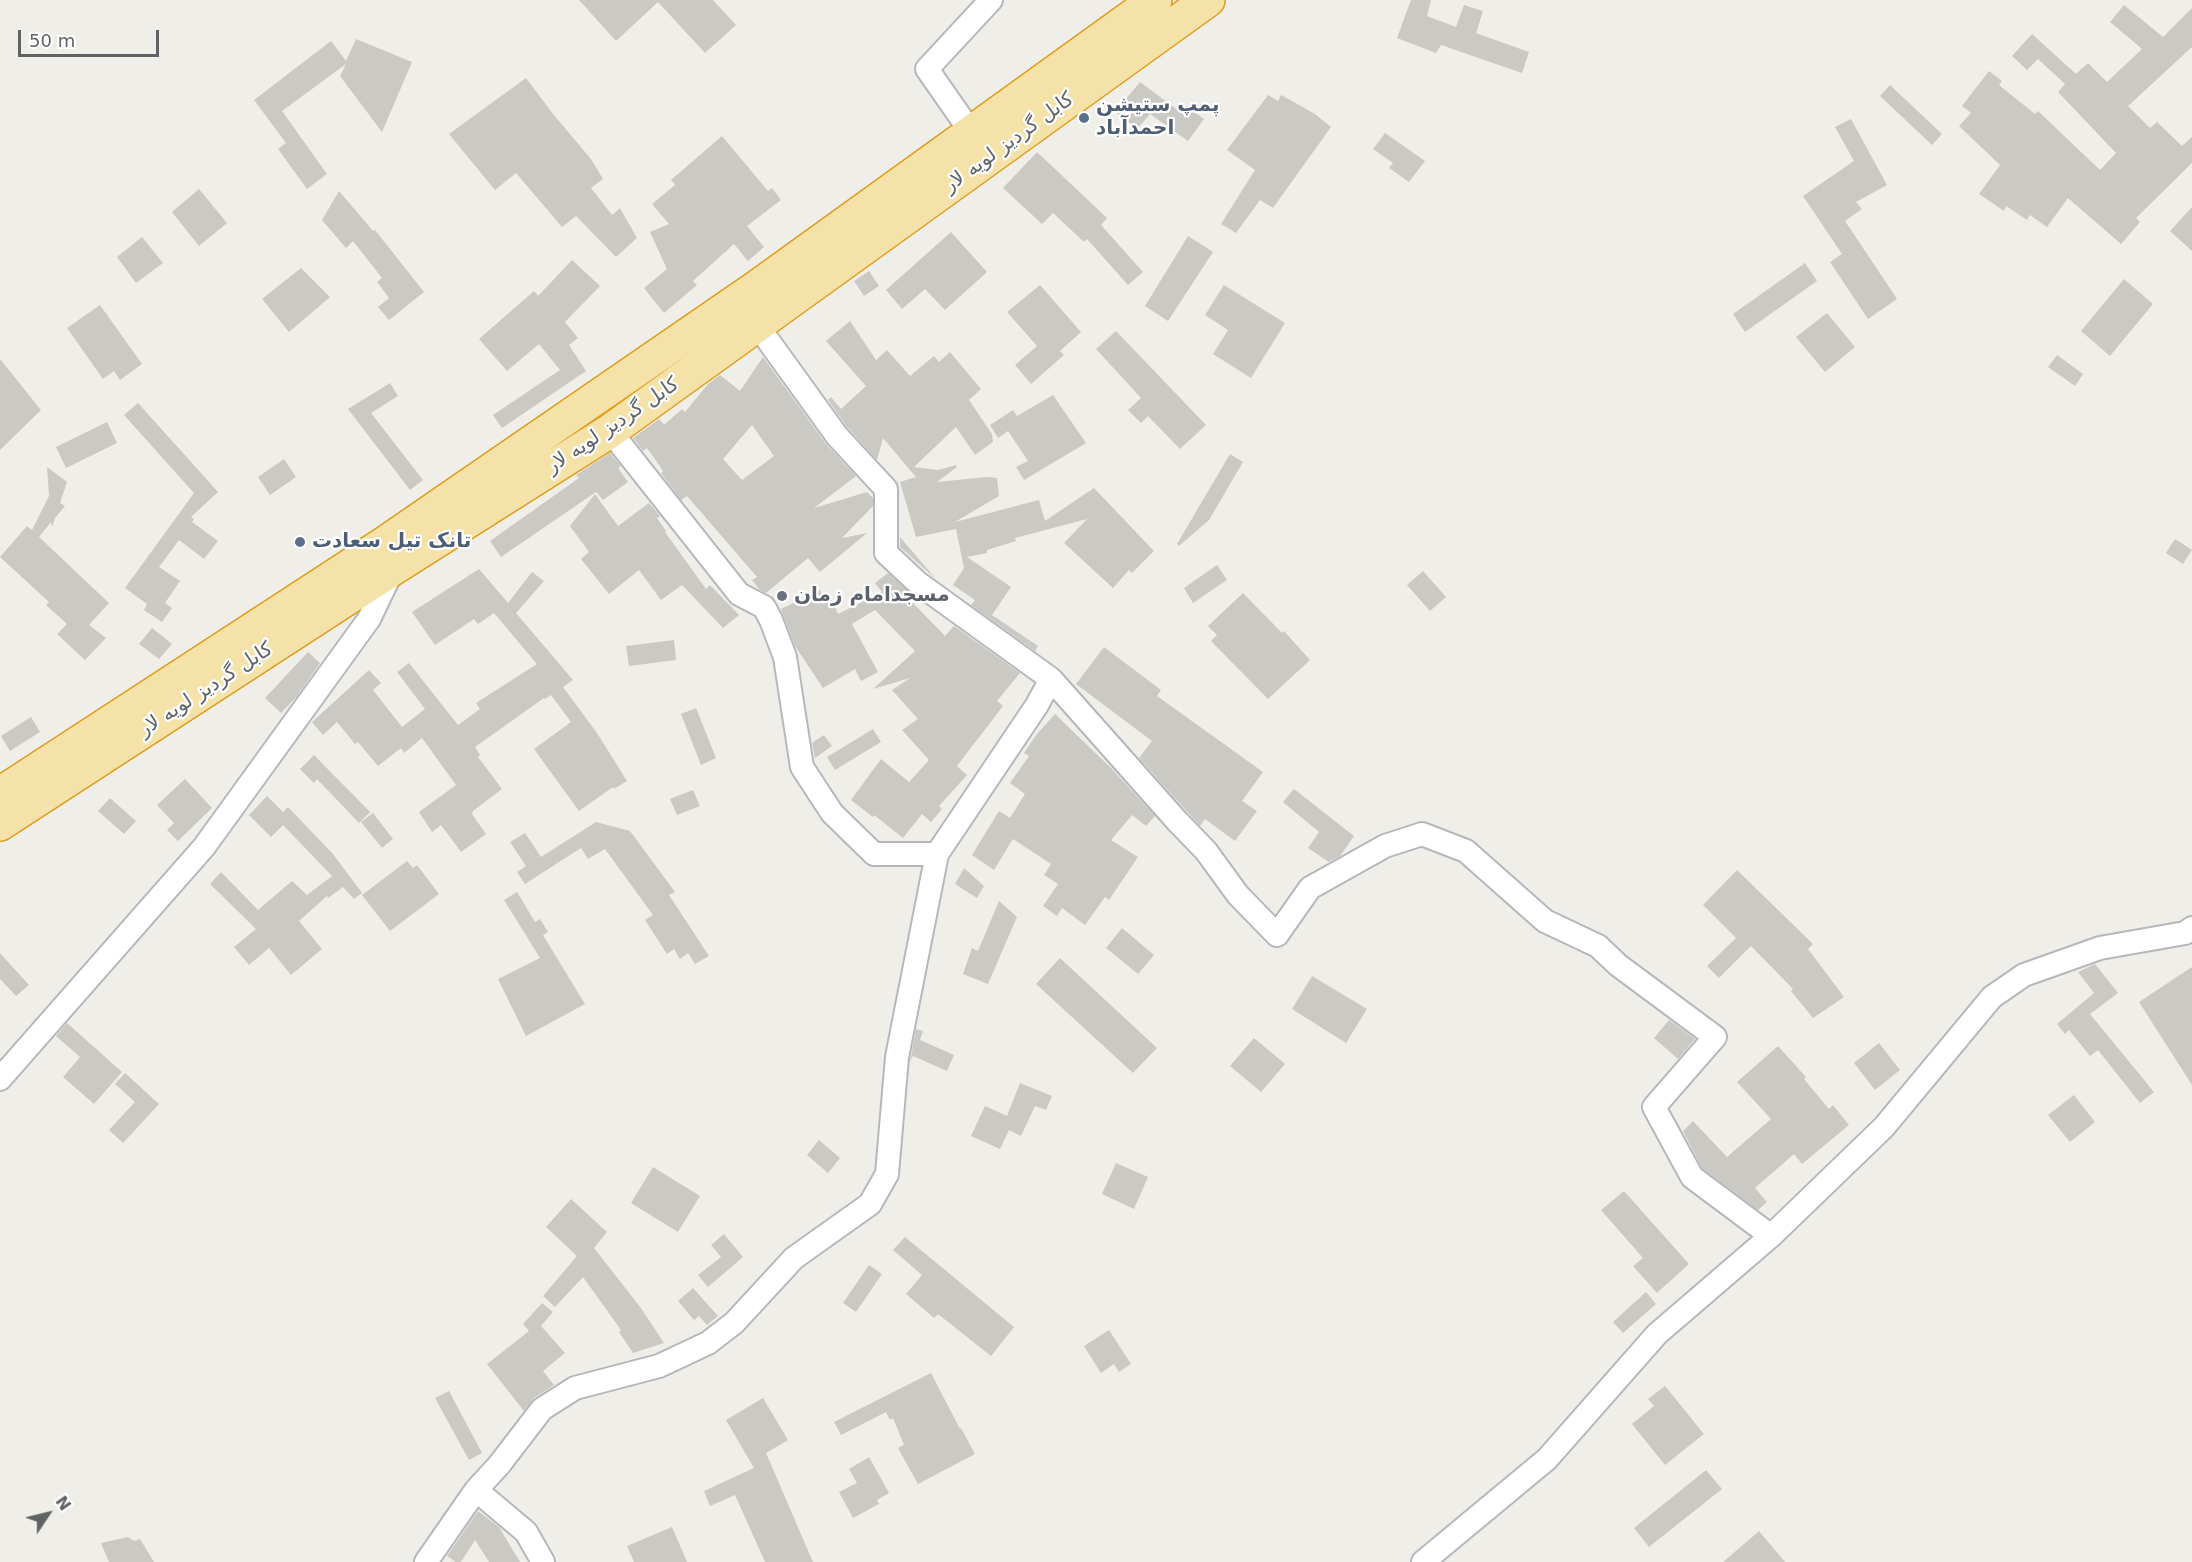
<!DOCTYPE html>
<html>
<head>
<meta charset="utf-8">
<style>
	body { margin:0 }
	#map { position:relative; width:2192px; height:1562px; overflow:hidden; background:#f0eee8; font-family:"DejaVu Sans",sans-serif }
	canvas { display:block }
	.north { position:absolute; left:18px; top:1484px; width:60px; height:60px; -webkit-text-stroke:4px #fff; paint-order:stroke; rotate:55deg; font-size:16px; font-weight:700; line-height:24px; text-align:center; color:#5f6366 }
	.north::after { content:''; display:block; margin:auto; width:21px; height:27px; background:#5f6366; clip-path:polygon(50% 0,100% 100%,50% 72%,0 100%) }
	.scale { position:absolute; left:18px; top:30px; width:141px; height:27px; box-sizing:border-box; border:3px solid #5f6366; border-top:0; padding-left:8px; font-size:18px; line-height:21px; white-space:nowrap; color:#5f6366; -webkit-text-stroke:4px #fff; paint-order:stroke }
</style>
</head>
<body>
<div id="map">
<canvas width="2192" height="1562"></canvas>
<div class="north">N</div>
<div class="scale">50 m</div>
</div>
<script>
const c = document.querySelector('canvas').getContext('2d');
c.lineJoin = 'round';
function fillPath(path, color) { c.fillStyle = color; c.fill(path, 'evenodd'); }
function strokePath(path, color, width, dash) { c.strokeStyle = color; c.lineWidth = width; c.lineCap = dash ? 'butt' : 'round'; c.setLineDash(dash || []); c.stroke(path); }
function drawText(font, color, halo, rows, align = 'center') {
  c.font = font + ' "DejaVu Sans","Noto Sans Arabic",sans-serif'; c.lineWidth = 4.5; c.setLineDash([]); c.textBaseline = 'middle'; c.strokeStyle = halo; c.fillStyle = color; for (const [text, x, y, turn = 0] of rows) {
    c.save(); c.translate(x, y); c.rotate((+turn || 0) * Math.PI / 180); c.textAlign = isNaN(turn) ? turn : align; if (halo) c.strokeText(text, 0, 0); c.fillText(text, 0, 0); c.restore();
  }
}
const building = new Path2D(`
	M579 0H713L736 25 705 53 658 2 616 41Z
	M1411 0H1431L1427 16 1456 27 1464 5 1483 11 1476 33 1529 52 1522 73 1441 45 1436 53 1397 38Z
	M2124 5 2163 37 2192 8V47L2128 106 2150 128 2157 122 2182 146 2192 137V163L2136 218 2140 222 2121 244 2068 198 2047 227 2030 215 2027 220 2006 206 2004 211 1979 194 2000 165 1959 126 1971 113 1962 106 1989 71 2002 81 1999 85 2035 114 2038 111 2100 170 2116 153 2058 92 2065 84 2038 59 2027 70 2012 56 2032 34 2076 74 2088 63 2107 82 2142 49 2110 22Z
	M356 39 412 62 382 132 340 76 346 64 282 111 327 174 307 189 278 149 286 143 254 100 331 41 346 61Z
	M526 78 553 114 591 159 603 179 591 188 612 215 620 208 637 238 616 257 576 216 562 227 516 173 495 190 449 134Z
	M1140 82 1183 114 1188 107 1204 119 1188 141 1150 114 1137 129 1115 112Z
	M1890 85 1942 134 1932 145 1880 96Z
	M1268 95 1278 101 1281 95 1315 114 1331 127 1273 208 1260 200 1236 233 1221 224 1255 170 1227 150Z
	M1851 119 1887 185 1856 202 1862 209 1845 221 1897 299 1868 319 1830 262 1842 254 1803 196 1854 161 1835 127Z
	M1385 133 1425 161 1409 182 1389 168 1393 163 1373 149Z
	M722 136 768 191 772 188 781 200 747 226 764 247 748 261 734 244 693 281 697 285 664 313 644 288 667 269 650 232 669 224 652 204 675 185 671 180Z
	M1037 152 1107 218 1101 225 1143 272 1128 285 1087 239 1084 242 1053 213 1042 224 1003 188Z
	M199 189 227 223 199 246 172 212Z
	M339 191 373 231 375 230 424 292 389 320 378 307 389 298 377 282 382 278 353 241 346 248 322 220Z
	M2192 207V251L2170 231Z
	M951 232 987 272 945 310 925 289 902 309 886 290Z
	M1188 236 1213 252 1168 321 1145 306Z
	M142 237 163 263 136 283 117 257Z
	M572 260 600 286 565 322 578 338 569 345 586 371 502 428 493 415 560 370 539 344 507 371 479 339 534 291 538 296Z
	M1805 263 1817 281 1745 332 1733 314Z
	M301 268 330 297 289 332 262 299Z
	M869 271 879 286 864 296 854 281Z
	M2124 279 2153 304 2110 356 2081 331Z
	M1040 285 1081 332 1060 351 1064 355 1031 384 1015 365 1037 346 1007 312Z
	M1224 285 1285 323 1251 378 1213 354 1228 330 1205 315Z
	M100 305 142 364 120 380 114 371 103 379 67 328Z
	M1827 313 1855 347 1825 372 1796 337Z
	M850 321 876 360 887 350 910 376 934 356 939 362 950 352 981 389 969 400 992 434 993 442 975 455 956 427 914 467 938 470 956 465 957 467 937 482 987 477 997 478 999 496 955 522 1039 500 1045 521 1094 488 1154 551 1132 573 1129 570 1113 588 1064 543 1087 519 1015 538 1016 541 987 550V553L967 557 1011 587 992 615 1038 646 1035 651 971 605 975 600 953 585 964 568 956 529 916 537 900 482 916 477 883 438 877 460 847 427 828 400 831 397 841 409 866 386 826 341Z
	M1116 331 1206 425 1180 449 1148 416 1141 423 1128 410 1141 398 1096 349Z
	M2057 355 2083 374 2075 386 2048 367Z
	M763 357 826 444 856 476 814 508 867 492 873 498V506L842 538 867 533 820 572 808 558 766 593 760 590 752 580 757 577 687 496 681 500 661 473 663 471 647 448 643 451 633 438 659 419 664 425 682 409 685 412 708 384 720 375 740 391ZM752 425 774 456 742 480 723 459Z
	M0 359 41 410 0 450Z
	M390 383 398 396 371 413 423 480 410 490 348 409Z
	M1053 395 1086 443 1024 480 1016 467 1028 461 1008 431 998 438 990 425 1013 410 1017 416Z
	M138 403 218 492 191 517 194 519 192 522 218 541 204 559 179 540 159 567 180 581 165 603 172 608 162 622 144 610 147 604 125 588 194 493 124 415Z
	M107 422 117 443 66 468 56 447Z
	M610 453 621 466 618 468 628 482 603 500 596 492 501 557 490 541 579 478 576 475Z
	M1230 454 1243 462 1209 520 1179 546 1177 544Z
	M284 459 296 477 270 495 258 477Z
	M47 467 67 482 60 503 65 506 55 518 52 527 51 522 39 537 109 603 89 625 106 638 85 660 57 634 67 624 46 605 49 602 0 557 27 526 32 530 49 496Z
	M595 494 618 526 649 503 660 516 657 518 666 531 665 532 706 589 710 585 739 615 723 628 682 585 661 600 639 570 609 594 581 559 589 552 570 526Z
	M900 537 936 579 900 547Z
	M2175 539 2192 550 2183 564 2166 553Z
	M1217 565 1227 580 1193 603 1184 588Z
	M479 569 508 603 532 572 544 581 516 613 573 680 563 687 597 733 627 781 614 789 613 787 579 811 534 749 571 722 551 695 545 699 544 698 475 747 480 755 478 757 502 789 473 811 472 814 486 834 461 852 441 825 432 832 419 812 456 785 422 738 404 753 401 748 378 766 358 742 355 744 337 722 323 735 312 722 369 670 381 683 373 690 402 727 425 709 397 672 409 663 458 725 480 709 476 703 537 664 494 613 478 624 474 619 435 645 412 612Z
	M1423 571 1446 597 1430 611 1407 585Z
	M888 573 916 598 912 602 945 636 954 626 1020 673 997 701 1003 706 957 766 967 775 939 806 942 809 931 822 922 814 903 838 874 815 873 817 851 800 881 759 909 782 929 760 902 730 918 719 892 690 910 678 873 689 915 651 875 610 852 624 878 672 861 681 855 669 823 688 795 646 781 609 820 590 825 602 831 599 838 614 882 592 875 583Z
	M1243 593 1282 633 1284 631 1310 660 1268 699 1211 641 1217 635 1208 626Z
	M152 628 172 644 159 659 139 644Z
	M674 640 676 660 629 666 626 646Z
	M1104 647 1161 690 1157 696 1263 772 1242 801 1257 811 1235 841 1205 819 1200 826 1139 758 1152 741 1076 684Z
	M308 652 320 663 297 696 281 713 265 698Z
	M696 708 716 758 701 765 681 714Z
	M1055 714 1111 768 1155 816 1146 826 1132 815 1111 840 1138 857 1109 900 1105 897 1085 925 1062 908 1057 916 1043 906 1058 884 1044 875 1051 864 1013 839 994 870 972 855 999 811 1010 818 1025 794 1010 783 1029 756 1024 753 1036 735Z
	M31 717 40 732 10 751 1 736Z
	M873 729 881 742 835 770 827 757Z
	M824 735 832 746 815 758 812 743Z
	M314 755 370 812 359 823 317 779 314 783 300 769Z
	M185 779 212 808 178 841 167 830 174 823 157 805Z
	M1294 789 1354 836 1340 856 1329 862 1308 848 1319 832 1283 802Z
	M693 790 700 806 677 815 670 799Z
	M267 796 283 812 288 807 333 854 362 893 354 899 343 887 328 898 327 896 299 921 322 949 291 975 269 948 249 965 234 947 256 929 210 884 221 872 258 910 292 881 307 895 332 876 283 825 271 837 249 815Z
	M110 798 136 821 124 834 98 811Z
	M373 813 393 839 382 848 361 822Z
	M596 822 630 831 675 892 669 895 709 956 695 964 688 953 680 959 674 949 667 954 645 920 653 915 605 849 588 859 581 848 525 884 517 872 526 866 510 842 525 833 541 857Z
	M407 861 413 868 417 865 439 894 390 931 362 895Z
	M964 868 984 886 977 898 955 884Z
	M1737 870 1813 944 1808 949 1844 997 1813 1018 1791 991 1793 989 1751 946 1719 978 1707 966 1736 938 1703 905Z
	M517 892 535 922 540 919 548 932 543 935 585 1004 526 1036 498 979 540 958 504 900Z
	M999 901 1017 917 988 984 963 974 972 948 978 951Z
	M1122 928 1154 955 1138 974 1106 948Z
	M0 953 29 985 16 996 0 979Z
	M1060 958 1157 1048 1133 1073 1036 984Z
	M2095 964 2118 993 2090 1014 2154 1092 2140 1103 2098 1050 2090 1056 2069 1030 2065 1034 2057 1024 2094 993 2078 972Z
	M2192 967V1085L2139 1002Z
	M1312 976 1367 1009 1346 1043 1292 1009Z
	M1669 1020 1695 1039 1678 1059 1654 1038Z
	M67 1023 122 1072 94 1104 63 1077 80 1057 56 1036Z
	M916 1029 923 1031 920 1040 954 1055 947 1071 913 1056 910 1062Z
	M1254 1038 1285 1064 1261 1092 1230 1066Z
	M1879 1043 1900 1070 1875 1090 1854 1063Z
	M1778 1046 1806 1077 1804 1079 1829 1109 1833 1105 1849 1125 1802 1164 1794 1154 1755 1188 1767 1202 1758 1210 1702 1168 1683 1131 1693 1121 1727 1157 1771 1119 1737 1082Z
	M125 1073 159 1104 123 1143 109 1130 135 1102 115 1084Z
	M1020 1083 1052 1096 1046 1110 1035 1106 1021 1136 1009 1130 1000 1149 971 1136 985 1106 1007 1116Z
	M2074 1095 2095 1122 2070 1142 2048 1115Z
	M819 1140 840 1158 828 1173 807 1155Z
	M1116 1163 1148 1177 1134 1209 1102 1194Z
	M653 1167 700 1196 678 1232 631 1203Z
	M1624 1191 1689 1264 1657 1293 1633 1266 1643 1258 1601 1210Z
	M571 1199 607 1232 594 1248 641 1308 664 1343 633 1353 619 1332 621 1330 583 1277 555 1307 543 1296 577 1256 546 1227Z
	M724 1234 743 1257 708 1287 698 1275 721 1257 711 1245Z
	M905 1237 1014 1327 991 1356 938 1314 934 1318 906 1294 922 1275 893 1250Z
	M869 1265 882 1274 856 1312 843 1303Z
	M693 1288 718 1316 707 1325 699 1316 694 1320 678 1301Z
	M1646 1292 1656 1304 1623 1333 1613 1322Z
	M542 1303 553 1312 541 1326 565 1353 543 1371 554 1385 534 1398 524 1411 487 1364 529 1331 523 1324Z
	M1109 1330 1131 1364 1119 1372 1114 1364 1101 1373 1084 1346Z
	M931 1373 960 1429 961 1428 975 1454 918 1484 898 1448 904 1445 893 1418 890 1420 886 1412 841 1435 834 1422Z
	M1665 1386 1704 1434 1665 1465 1632 1424 1654 1406 1648 1399Z
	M449 1391 482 1453 469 1460 435 1398Z
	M763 1398 788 1440 766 1453 813 1562H765L735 1495 710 1506 704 1491 754 1468 726 1420Z
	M869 1457 889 1493 877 1500 879 1504 853 1518 839 1492 857 1483 849 1469Z
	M1706 1470 1722 1489 1649 1547 1634 1528Z
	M478 1511 499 1527 520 1562H489L475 1540 461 1562H456L447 1556Z
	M672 1527 687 1562H634L627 1546Z
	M1759 1531 1785 1562H1723L1751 1538Z
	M128 1537 134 1541 140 1539 154 1562H109L101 1543Z`);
const minor = new Path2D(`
	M971 132 927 69 991 0
	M757 325 837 436 886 489V553L918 583 1051 679 1177 821 1206 851 1238 895 1277 935 1310 888 1385 846 1422 834 1466 851 1545 921 1598 946 1618 965 1715 1037 1654 1107 1692 1177 1771 1236
	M610 431 739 594 764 607 771 620 785 657 802 767 832 813 874 854H937
	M0 1079 204 847 369 619 393 569
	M476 1490 526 1532 543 1562
	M426 1562 476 1490 499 1465 542 1409 575 1388 659 1366 708 1343 734 1323 794 1258 870 1204 887 1174 897 1057 937 854 1037 705 1051 679
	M1423 1562 1547 1459 1657 1334 1771 1236 1884 1127 1992 997 2024 975 2100 948 2185 933 2192 928`);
const trunk = new Path2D(`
	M0 794 385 543 757 287 1155 0
	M0 824 394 568 610 431 1208 0`);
const markers = [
	[1084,118,6,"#5c6f8a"],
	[300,542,6,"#5c6f8a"],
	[782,596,6,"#6b7280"]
];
const serviceNames = [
	["پمپ ستیشن",1096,106],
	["احمدآباد",1096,129],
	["تانک تیل سعادت",312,542]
];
const streetNames = [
	["کابل گردیز لویه لار",1009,143,-36],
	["کابل گردیز لویه لار",613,426,-34],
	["کابل گردیز لویه لار",206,690,-33]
];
const worshipNames = [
	["مسجدامام زمان",794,596]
];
fillPath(building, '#cbc9c4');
strokePath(minor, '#b5b8bb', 26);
strokePath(trunk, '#df9c19', 36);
strokePath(minor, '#fff', 22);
strokePath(trunk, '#f4e2a9', 33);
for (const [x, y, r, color] of markers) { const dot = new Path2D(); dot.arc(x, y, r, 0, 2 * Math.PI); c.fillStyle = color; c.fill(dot); strokePath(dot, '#fff', 2); }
drawText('bold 20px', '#4e5e75', '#fff', serviceNames, 'left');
drawText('20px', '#5f6366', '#fff', streetNames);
drawText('bold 20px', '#5b616d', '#fff', worshipNames, 'left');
</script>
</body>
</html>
